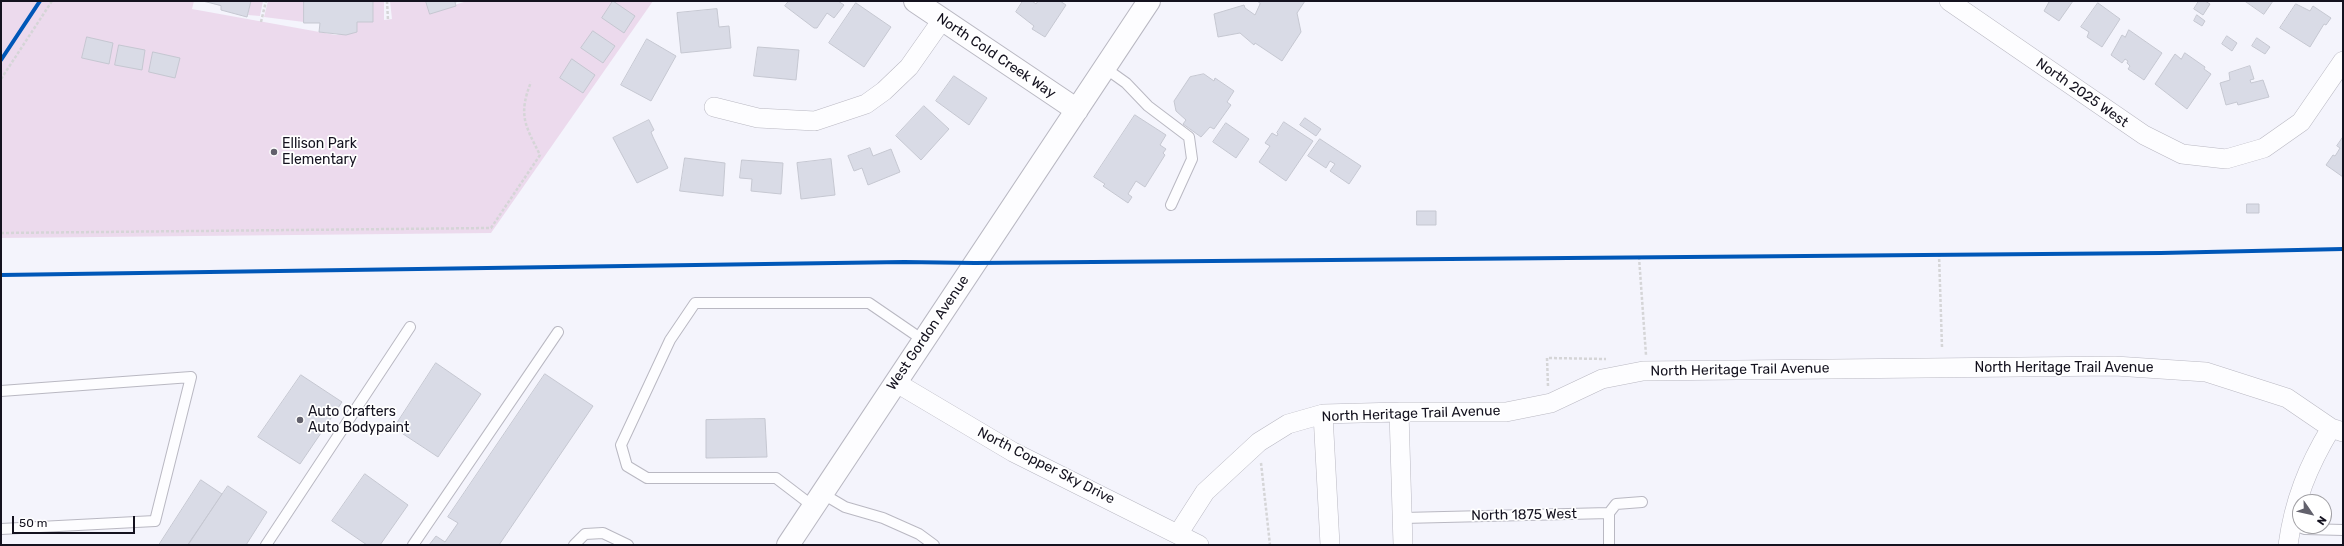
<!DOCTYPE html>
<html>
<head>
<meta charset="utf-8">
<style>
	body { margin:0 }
	#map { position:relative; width:2344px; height:546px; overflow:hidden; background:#f4f4fc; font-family:Rubik,sans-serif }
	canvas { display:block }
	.frame { position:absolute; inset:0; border:2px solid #14121f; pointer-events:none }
	.north { position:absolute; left:2292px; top:494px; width:40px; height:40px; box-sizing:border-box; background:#fff; border:1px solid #a1a0a5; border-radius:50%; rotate:124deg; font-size:11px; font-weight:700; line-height:16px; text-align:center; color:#14121f }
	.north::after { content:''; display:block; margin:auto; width:14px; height:18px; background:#62616c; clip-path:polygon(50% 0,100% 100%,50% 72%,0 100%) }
	.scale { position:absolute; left:12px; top:516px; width:123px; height:18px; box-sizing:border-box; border:2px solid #14121f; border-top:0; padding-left:5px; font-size:12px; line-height:14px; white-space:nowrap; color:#14121f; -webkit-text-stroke:3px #fff; paint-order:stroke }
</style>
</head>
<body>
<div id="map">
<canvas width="2344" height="546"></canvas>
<div class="frame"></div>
<div class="north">N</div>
<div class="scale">50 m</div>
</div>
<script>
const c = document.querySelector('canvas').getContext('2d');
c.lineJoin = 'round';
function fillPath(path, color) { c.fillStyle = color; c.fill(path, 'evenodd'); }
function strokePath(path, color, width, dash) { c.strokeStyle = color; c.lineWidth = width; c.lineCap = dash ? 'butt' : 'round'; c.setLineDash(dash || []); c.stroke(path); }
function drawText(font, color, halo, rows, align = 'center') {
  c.font = font + ' Rubik,sans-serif'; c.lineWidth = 3.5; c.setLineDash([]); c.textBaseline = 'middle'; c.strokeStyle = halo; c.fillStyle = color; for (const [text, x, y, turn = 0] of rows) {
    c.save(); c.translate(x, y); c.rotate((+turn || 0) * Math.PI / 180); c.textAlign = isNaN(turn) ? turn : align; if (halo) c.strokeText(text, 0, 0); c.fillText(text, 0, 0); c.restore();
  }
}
const green = new Path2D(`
	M1 1H194L192 9 336 35 357 32V22H373V1H384V20L392 19 390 1H426L430 13 467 1H653L491 233 1 238Z
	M251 1H263L260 16 248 15Z
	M268 1H304V22L264 17Z`);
const building = new Path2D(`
	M203 1H251L247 17 221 10V6Z
	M304 1H373V22H357V32L346 35 319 32 320 23H304Z
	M426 1H460L455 2 456 6 430 14Z
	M613 1 635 16 624 33 602 18Z
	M789 1H838L844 5 834 18 827 13 817 28H814L785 6Z
	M1023 1H1032L1036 4 1038 1H1060L1066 5 1045 37 1032 29 1034 26 1016 12Z
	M1258 1H1305L1297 13 1301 32 1282 61 1255 43 1254 45 1240 33 1218 37 1214 14 1244 5 1245 8 1255 15 1260 4Z
	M2047 1H2073L2059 21 2044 11 2049 2Z
	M2199 1H2205L2210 4 2203 15 2194 9Z
	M2245 1H2273L2264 14Z
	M856 3 891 27 864 67 829 43Z
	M2098 3 2120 19 2102 47 2087 37 2089 32 2081 27Z
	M2296 4 2310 11 2313 6 2331 18 2326 25 2324 24 2310 47 2280 28Z
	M717 9 719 27 729 26 731 48 681 53 677 13Z
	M2197 15 2205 21 2202 26 2194 21Z
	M2129 30 2162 53 2144 80 2128 69 2130 66 2127 63 2128 61 2125 59 2122 63 2111 55 2122 35 2125 37Z
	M593 31 615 46 603 63 581 48Z
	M2227 36 2237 43 2232 51 2222 44Z
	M87 37 113 43 109 64 82 58Z
	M2257 38 2270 47 2265 54 2252 46Z
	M647 39 676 56 651 101 621 85Z
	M119 45 145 50 142 70 115 65Z
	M758 47 799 50 796 80 754 76Z
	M153 52 180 58 175 78 149 72Z
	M2185 53 2205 67 2204 69 2211 74 2187 109 2155 84 2175 54 2181 59Z
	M572 59 595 75 583 93 560 78Z
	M2250 66 2254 79 2250 80 2251 83 2263 80 2269 97 2238 105 2237 102 2226 105 2220 83 2230 80 2229 73Z
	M1204 74 1214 81 1215 78 1234 91 1227 102 1231 105 1214 129 1210 127 1201 137 1183 124 1186 120 1176 111 1174 101 1190 77Z
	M954 76 987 98 969 125 936 101Z
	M924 106 949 129 921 160 896 136Z
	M1135 115 1166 135 1160 145 1166 149 1163 153 1165 155 1145 187 1136 181 1128 194 1132 197 1128 203 1103 186 1105 184 1094 177Z
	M1305 118 1321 129 1316 136 1300 125Z
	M649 120 654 130 651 132 653 137 668 168 637 183 613 138Z
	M1284 122 1313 141 1286 181 1259 162 1270 146 1265 143 1272 133 1277 136 1278 134 1277 133Z
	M1226 123 1249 139 1236 158 1213 142Z
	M2343 137V177L2326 165 2333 155 2335 156 2337 153 2340 148 2337 146Z
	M1320 139 1361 166 1349 184 1330 171 1335 164 1330 161 1326 168 1308 156Z
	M870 148 873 156 891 149 900 172 868 185 862 168 854 171 848 156Z
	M685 158 725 163 723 196 680 191Z
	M831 159 835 195 801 199 797 163Z
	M742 160 783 163 781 194 751 191 752 179 740 178Z
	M2247 204H2259V213H2247Z
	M1417 211H1436V225H1417Z
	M436 363 481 394 438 457 394 428Z
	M545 374 593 406 499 545H429L436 536 445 542 458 523 448 517Z
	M301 375 342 402 300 464 258 437Z
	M765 419 767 457 706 458V420Z
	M365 474 408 505 380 545H367L332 521Z
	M201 480 222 494 188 545H159Z
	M228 486 267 512 246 545H188Z`);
const path = new Path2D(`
	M387 1 388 20
	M261 22 266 1
	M1 60 40 1
	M1 79 52 1
	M1 233 491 228 540 155C525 125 518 115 531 82
	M1939 254 1942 347
	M1639 257 1646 355
	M1548 386 1547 358 1606 359
	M1261 463 1270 545`);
const lane = new Path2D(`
	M1105 68 1126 83 1148 106 1189 137 1192 159 1171 205
	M1 391 191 377 155 521 1 529
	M823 494 845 507 883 518 919 534 934 545
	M814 507 776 478H647L627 466 621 445 670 340 695 303H869L923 340
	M1403 518 1609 513 1616 504 1642 502
	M2291 524 2305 529 2343 530
	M266 545 410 327
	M413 545 558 332
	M574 545 585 534 603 533 628 545
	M1609 545V513`);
const street = new Path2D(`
	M1949 1 2144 135 2182 154 2226 159 2264 148 2301 122 2343 61
	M714 107 758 118 815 121 866 104 884 91 909 67 942 20
	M895 382 1013 452 1199 545
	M1399 412 1403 545
	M1323 414 1330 545
	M1178 534 1205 492 1259 442 1288 424 1323 414 1399 412H1506L1551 403 1602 379 1643 371 2115 366 2206 372 2287 398 2331 428 2343 432
	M2288 545C2294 501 2308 466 2331 428`);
const secondary = new Path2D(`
	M915 1 1077 110
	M788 545 1149 1`);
const cycleway = new Path2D(`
	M1 60 40 1
	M1 275 904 262 975 263 2161 253 2343 249`);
const markers = [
	[274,152,4,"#62616c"],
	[300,420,4,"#62616c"]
];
const streetNames = [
	["North Cold Creek Way",996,56,34],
	["North 2025 West",2082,93,35],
	["West Gordon Avenue",928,333,-56],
	["North Heritage Trail Avenue",2064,368],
	["North Heritage Trail Avenue",1740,370,-1],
	["North Heritage Trail Avenue",1411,414,-2],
	["North Copper Sky Drive",1046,466,27],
	["North 1875 West",1524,515,-1]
];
const poiNames = [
	["Ellison Park",282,144],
	["Elementary",282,160],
	["Auto Crafters",308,412],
	["Auto Bodypaint",308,428]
];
fillPath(green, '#ecdaed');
fillPath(building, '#d9dbe6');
strokePath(building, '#c5c7d1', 1);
strokePath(lane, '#b9b8c2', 12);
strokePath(street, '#b9b8c2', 20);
strokePath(secondary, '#b9b8c2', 24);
strokePath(path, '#d5d5d7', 2.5, [3, 2]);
strokePath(lane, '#fdfdff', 10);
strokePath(street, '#fdfdff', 19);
strokePath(secondary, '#fdfdff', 22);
strokePath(cycleway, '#0057b8', 4);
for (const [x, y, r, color] of markers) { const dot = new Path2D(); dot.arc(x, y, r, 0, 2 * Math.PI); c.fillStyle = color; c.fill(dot); strokePath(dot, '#fff', 1.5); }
drawText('14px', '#14121f', '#fff', streetNames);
drawText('14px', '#14121f', '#fff', poiNames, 'left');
</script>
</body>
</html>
